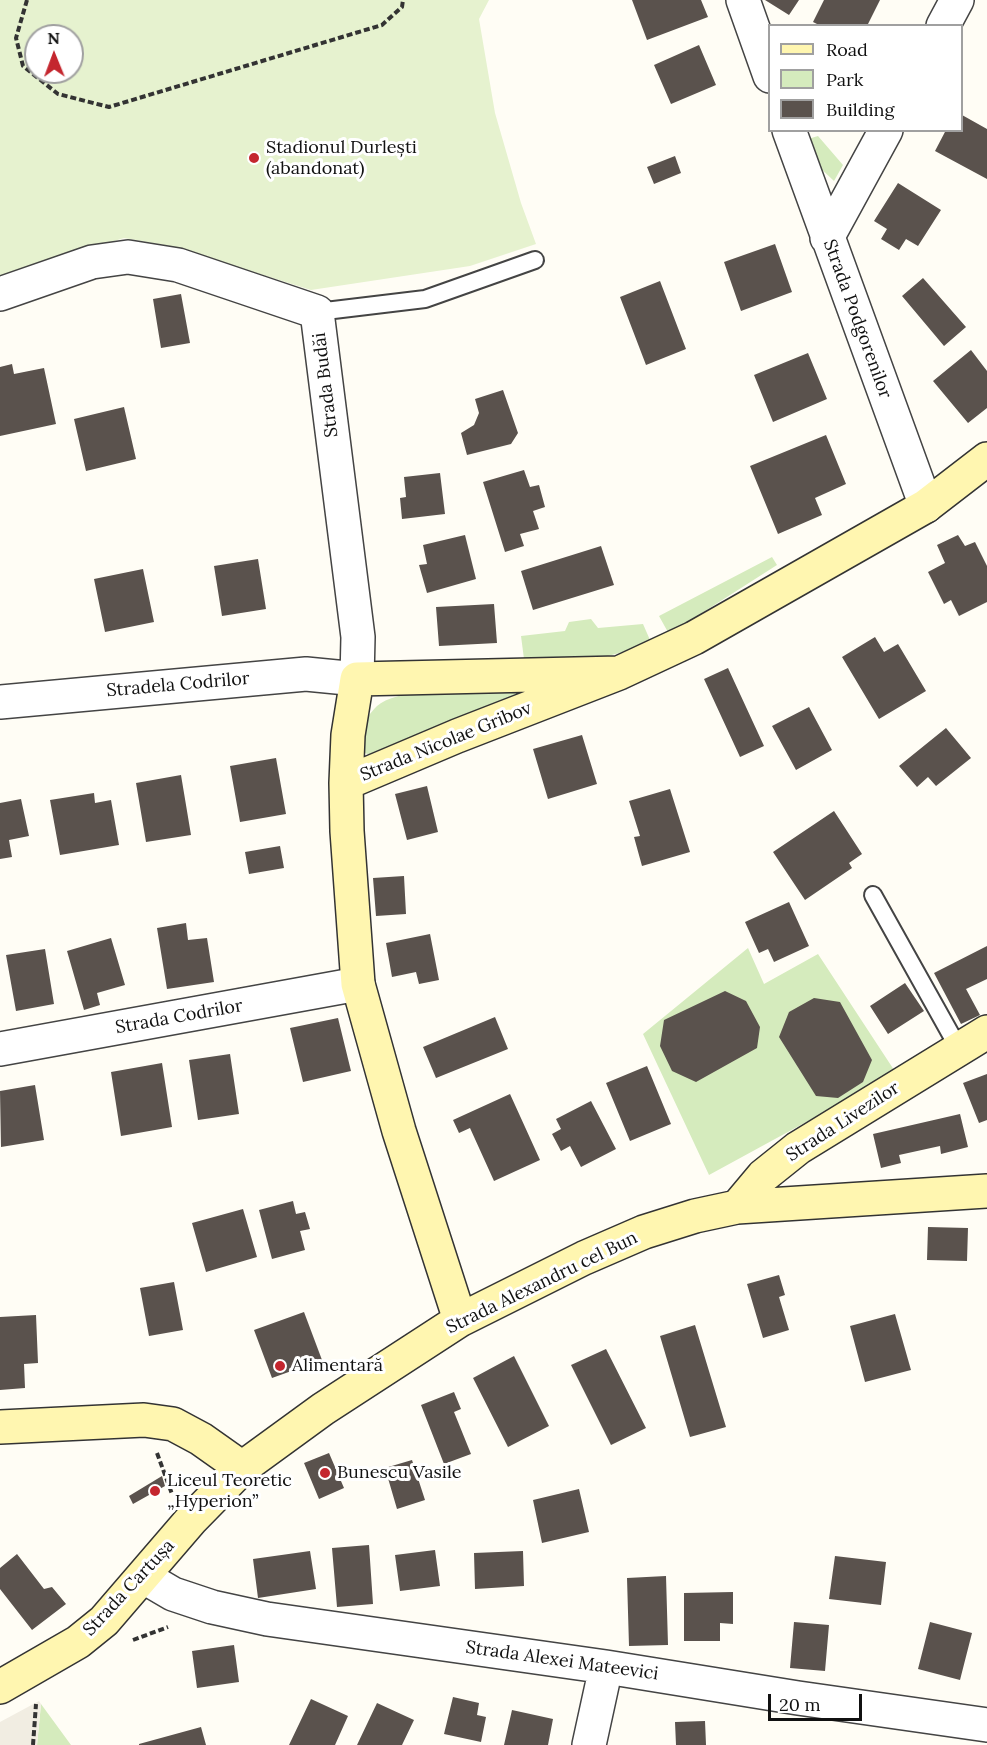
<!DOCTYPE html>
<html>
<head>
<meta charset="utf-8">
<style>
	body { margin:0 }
	#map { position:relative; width:987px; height:1745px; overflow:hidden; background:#fffdf5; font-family:Lora,serif }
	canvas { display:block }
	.legend { position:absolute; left:768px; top:24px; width:195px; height:108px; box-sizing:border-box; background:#fff; border:2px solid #a0a0a0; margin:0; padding:8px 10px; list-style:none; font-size:18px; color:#111 }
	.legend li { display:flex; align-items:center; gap:12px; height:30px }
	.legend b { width:30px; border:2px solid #a0a0a0 }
	.north { position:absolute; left:24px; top:24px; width:60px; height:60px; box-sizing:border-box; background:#fff; border:2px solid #a0a0a0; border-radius:50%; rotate:359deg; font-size:16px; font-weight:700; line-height:24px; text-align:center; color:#111 }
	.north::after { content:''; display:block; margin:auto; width:21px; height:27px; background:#c4262e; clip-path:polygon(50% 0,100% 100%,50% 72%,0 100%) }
	.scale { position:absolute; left:768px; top:1694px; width:94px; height:27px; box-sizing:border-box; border:3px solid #111; border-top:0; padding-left:8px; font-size:18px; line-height:21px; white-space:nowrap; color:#111; -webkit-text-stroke:4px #fff; paint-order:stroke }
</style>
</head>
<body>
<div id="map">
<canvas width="987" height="1745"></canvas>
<ul class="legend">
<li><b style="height:8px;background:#fff6b0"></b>Road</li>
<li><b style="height:16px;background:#d5ebbd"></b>Park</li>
<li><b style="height:16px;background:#5a524d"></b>Building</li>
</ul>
<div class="north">N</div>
<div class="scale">20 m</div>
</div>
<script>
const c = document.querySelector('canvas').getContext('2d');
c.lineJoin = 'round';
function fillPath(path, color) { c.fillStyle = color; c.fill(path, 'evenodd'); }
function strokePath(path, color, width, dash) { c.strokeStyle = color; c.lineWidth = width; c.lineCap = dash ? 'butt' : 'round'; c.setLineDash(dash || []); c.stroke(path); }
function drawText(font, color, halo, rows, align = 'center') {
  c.font = font + ' Lora,serif'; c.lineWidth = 6; c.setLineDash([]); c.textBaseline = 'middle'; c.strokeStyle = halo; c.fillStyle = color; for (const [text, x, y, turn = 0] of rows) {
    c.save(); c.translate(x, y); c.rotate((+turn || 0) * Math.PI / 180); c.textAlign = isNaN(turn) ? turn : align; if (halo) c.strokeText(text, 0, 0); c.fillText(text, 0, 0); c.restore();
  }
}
const green = new Path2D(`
	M818 136 843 165 834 181 816 164 808 139Z
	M772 557 777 565 669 634 659 616Z
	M591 619 598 628 643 624 650 640 634 649 582 663 524 659 521 636 565 631 569 622Z
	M537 688 371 755 361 752C361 732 362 721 377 706 400 684 503 689 537 688Z
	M748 948 764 984 818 954 896 1073 709 1175 643 1034Z
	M41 1704 71 1745H37Z`);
const pitch = new Path2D(`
	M0 0H489L479 19 495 113 521 203 536 244 470 266 311 290 170 246 124 238 0 276ZM36 36H72V72H36Z`);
const plaza = new Path2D(`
	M39 1701 41 1704 37 1745H0V1722Z`);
const building = new Path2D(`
	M632 0H701L708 17 647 40Z
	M765 0H799L789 15Z
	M824 0H880L867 26H821L813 22Z
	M699 45 716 85 671 104 654 65Z
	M962 115 987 129V179L935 151 946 130H962Z
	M675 156 681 173 654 184 647 167Z
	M898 183 941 210 918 246 906 239 899 250 881 239 887 229 874 221Z
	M775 244 792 292 741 311 724 262Z
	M923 278 966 327 944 346 902 296Z
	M660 281 686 349 646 365 620 297Z
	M181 294 190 343 161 348 153 299Z
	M971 350 987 371V408L968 423 933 381Z
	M808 353 827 399 773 422 754 375Z
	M12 364 14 374 44 368 56 424 0 436V367Z
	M503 390 518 433 511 444 467 455 461 433 474 425 479 413 475 399Z
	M124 407 136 459 86 471 74 419Z
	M826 435 846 484 815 498 822 515 778 534 750 466Z
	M524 470 530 487 539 485 545 507 533 511 539 529 520 534 524 546 505 552 483 482Z
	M440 473 445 514 402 519 400 498 406 497 404 477Z
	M465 535 476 579 427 593 419 565 427 564 423 545Z
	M958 535 965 546 975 542 987 566V602L959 616 951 600 944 604 928 572 945 563 937 545Z
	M601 546 614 585 533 610 521 571Z
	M258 559 266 609 222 616 214 566Z
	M143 569 154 622 105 632 94 579Z
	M494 604 497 643 439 646 436 607Z
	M875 637 884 652 898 644 926 691 879 719 842 657Z
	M728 668 764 746 740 757 704 679Z
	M809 707 832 750 796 770 772 726Z
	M946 728 971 758 936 786 928 777 917 787 899 766Z
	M582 735 597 784 548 799 533 749Z
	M276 758 286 814 240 822 230 766Z
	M181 775 191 835 146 842 136 783Z
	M427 786 438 832 407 840 395 794Z
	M670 789 690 852 642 866 634 837 640 836 629 801Z
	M94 793 95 803 111 800 119 845 60 855 50 800Z
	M21 799 29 836 9 840 12 857 0 859V803Z
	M834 811 862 854 849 863 852 868 805 900 773 852Z
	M280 846 284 868 249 874 245 852Z
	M404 876 406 914 376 916 373 878Z
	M789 902 809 946 774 962 768 949 759 953 745 922Z
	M186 923 188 940 207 938 214 982 167 989 157 928Z
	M430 934 439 980 419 984 416 972 392 977 386 943Z
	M111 938 125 985 97 993 100 1005 84 1010 67 951Z
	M987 946V979L966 989 980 1015 961 1024 934 973Z
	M45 949 54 1004 16 1011 6 955Z
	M905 983 924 1011 888 1034 870 1006Z
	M725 991 746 1001 760 1027 757 1048 696 1082 672 1071 660 1046 664 1020Z
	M814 998 840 1002 872 1060 863 1082 838 1098 816 1096 779 1037 789 1012Z
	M495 1017 508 1049 436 1078 423 1047Z
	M338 1018 351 1071 303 1082 290 1028Z
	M230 1054 239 1114 198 1120 189 1060Z
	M162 1063 172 1127 121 1136 111 1072Z
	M647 1066 671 1124 630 1141 606 1083Z
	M987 1074V1120L979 1123 963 1083Z
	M35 1085 44 1140 1 1147 0 1091Z
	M510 1094 540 1160 494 1181 470 1128 459 1133 453 1120Z
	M591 1101 616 1149 581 1167 570 1146 561 1151 552 1134 561 1129 556 1119Z
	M960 1114 968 1147 941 1154 940 1146 899 1155 901 1163 881 1168 873 1134Z
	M293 1201 296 1214 305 1212 310 1229 300 1231 305 1250 272 1259 259 1210Z
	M243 1209 257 1257 206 1272 192 1223Z
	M928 1227 968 1228 967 1261 927 1260Z
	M779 1275 785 1295 779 1297 789 1330 763 1338 747 1284Z
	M174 1282 183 1330 149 1336 140 1288Z
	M304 1312 322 1360 272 1378 254 1330Z
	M895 1314 911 1370 865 1382 850 1326Z
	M36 1315 38 1363 24 1364 25 1388 0 1390V1317Z
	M695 1325 726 1427 690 1437 660 1336Z
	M606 1349 646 1428 611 1445 571 1365Z
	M514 1356 549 1426 508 1447 473 1378Z
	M454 1392 461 1409 454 1412 471 1454 444 1464 421 1405Z
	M329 1453 344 1488 319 1499 304 1463Z
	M412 1460 425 1500 397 1509 385 1468Z
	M162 1476 165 1486 133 1504 129 1496Z
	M579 1489 589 1532 542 1543 533 1500Z
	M369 1545 373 1604 337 1607 332 1548Z
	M435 1550 440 1586 400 1591 395 1555Z
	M310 1551 316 1589 258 1598 253 1559Z
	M523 1551 524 1586 475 1589 474 1553Z
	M17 1554 44 1589 52 1587 66 1604 32 1630 0 1589V1568Z
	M835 1556 886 1562 881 1605 829 1599Z
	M666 1576 668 1645 629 1646 627 1578Z
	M733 1592V1624L720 1623V1641H684V1593Z
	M794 1622 829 1625 825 1671 790 1668Z
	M930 1622 972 1633 960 1680 918 1669Z
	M234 1645 239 1682 197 1688 192 1651Z
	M453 1697 479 1703 477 1715 486 1717 481 1742 444 1734Z
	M311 1699 348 1716 335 1745H289Z
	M377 1703 414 1720 402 1745H357Z
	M512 1710 553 1719 548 1745H504Z
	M705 1721 706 1745H676L675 1722Z
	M201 1727 206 1745H139V1744Z`);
const path = new Path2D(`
	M27 0 16 38 23 66 58 94 109 107 382 25 402 7 403 0
	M157 1453 172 1494
	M133 1640 168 1627
	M33 1745 36 1704`);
const lane = new Path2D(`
	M317 312 425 299 535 260
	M873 895 959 1049`);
const street = new Path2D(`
	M743 0 770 76
	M943 26 957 0
	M789 130 926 506
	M827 238 886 130
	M0 294 92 262 128 257 178 265 317 312 358 637 357 679 306 674 0 702
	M0 1049 358 984
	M144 1577 173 1594 212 1607 267 1619 606 1667 798 1698 987 1725
	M589 1745 606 1667`);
const secondary = new Path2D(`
	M346 783 457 736 619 673 694 638 926 506 987 459
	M737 1207 763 1176 798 1148 987 1032
	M460 1320 399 1131 358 984 347 831 346 783 348 735 357 679 619 673
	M0 1427 144 1420 173 1424 201 1439 242 1468
	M0 1687 78 1642 104 1621 191 1520 242 1468 323 1409 460 1320 584 1258 644 1232 695 1216 737 1207 987 1191`);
const markers = [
	[254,158,6,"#c4262e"],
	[280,1366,6,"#c4262e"],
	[325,1473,6,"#c4262e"],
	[155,1491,6,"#c4262e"]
];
const poiNames = [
	["Stadionul Durlești",266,148],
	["(abandonat)",266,169],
	["Alimentară",292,1366],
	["Bunescu Vasile",337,1473],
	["Liceul Teoretic",167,1481],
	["„Hyperion”",167,1502]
];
const streetNames = [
	["Strada Podgorenilor",857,319,70],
	["Strada Budăi",326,385,-97],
	["Stradela Codrilor",178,685,-5],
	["Strada Nicolae Gribov",446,742,-22],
	["Strada Codrilor",179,1017,-10],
	["Strada Livezilor",843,1122,-33],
	["Strada Alexandru cel Bun",542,1283,-26],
	["Strada Cartușa",129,1588,-47],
	["Strada Alexei Mateevici",562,1661,8]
];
fillPath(green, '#d5ebbd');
fillPath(pitch, '#e6f2cf');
fillPath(plaza, '#f1ede2');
fillPath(building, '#5a524d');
strokePath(lane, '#444', 20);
strokePath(street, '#444', 36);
strokePath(secondary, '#333', 36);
strokePath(path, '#333', 4, [6, 3]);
strokePath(lane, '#fff', 16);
strokePath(street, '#fff', 33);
strokePath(secondary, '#fff6b0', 33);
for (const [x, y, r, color] of markers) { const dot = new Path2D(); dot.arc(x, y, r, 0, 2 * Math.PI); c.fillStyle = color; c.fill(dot); strokePath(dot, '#fff', 2); }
drawText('18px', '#111', '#fff', poiNames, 'left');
drawText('18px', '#111', '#fff', streetNames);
</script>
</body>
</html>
